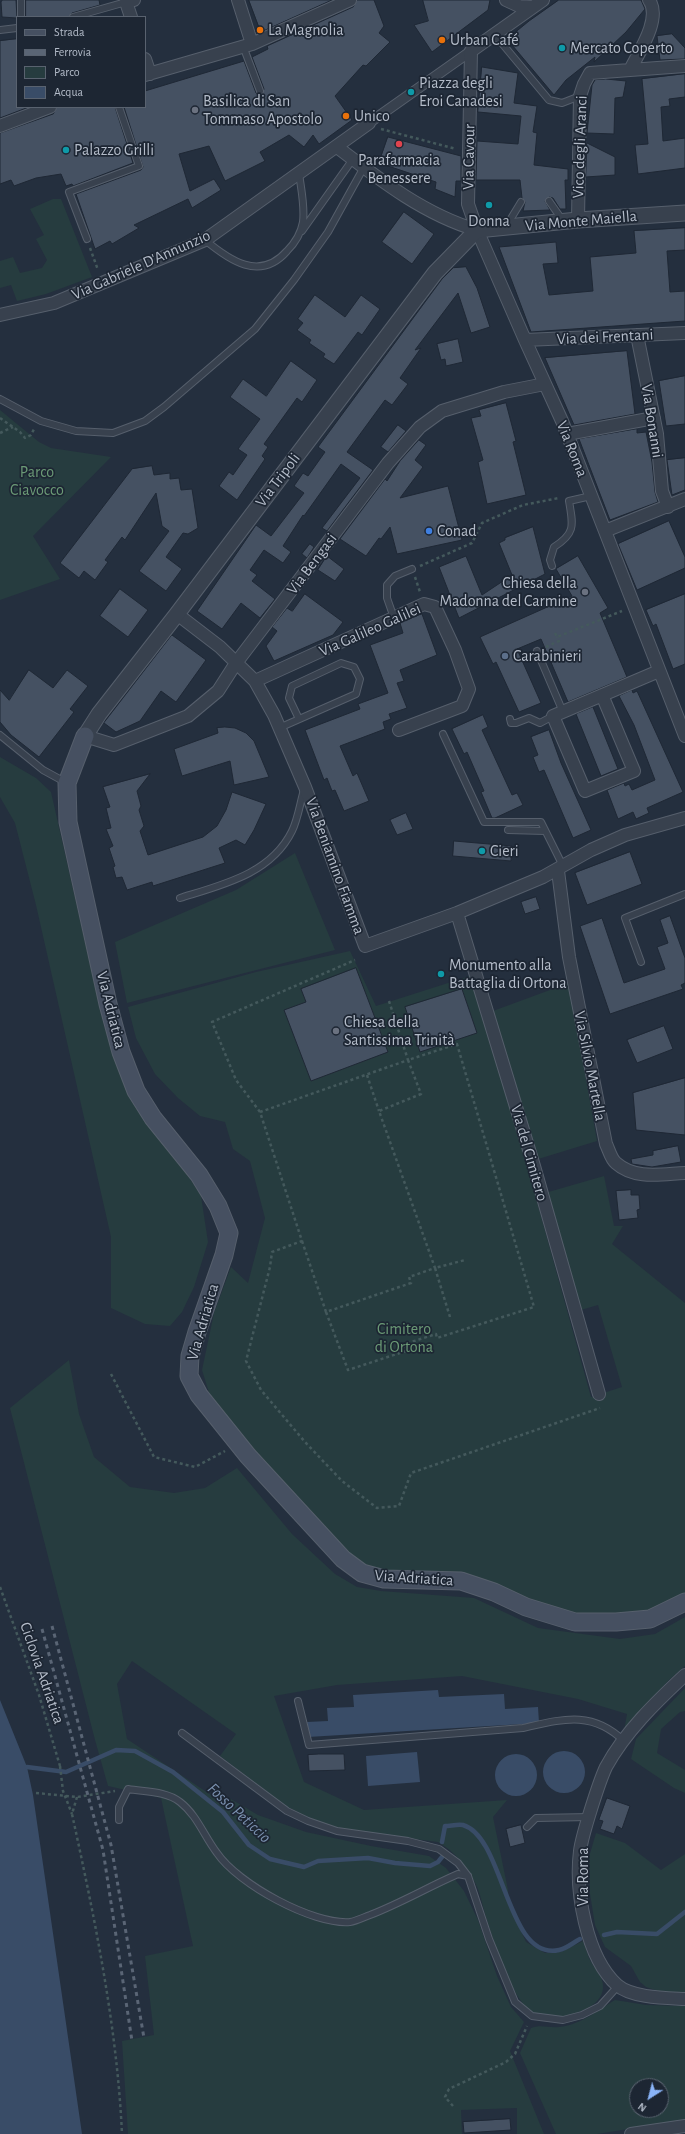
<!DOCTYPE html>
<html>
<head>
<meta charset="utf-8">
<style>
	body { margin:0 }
	#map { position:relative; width:685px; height:2134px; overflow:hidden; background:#242f3e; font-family:"Alegreya Sans",sans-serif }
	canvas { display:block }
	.legend { position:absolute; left:16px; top:16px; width:130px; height:92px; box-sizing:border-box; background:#1d2633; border:1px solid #59626f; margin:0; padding:5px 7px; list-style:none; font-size:12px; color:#b4bcc9 }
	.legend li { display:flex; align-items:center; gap:8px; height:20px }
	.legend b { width:20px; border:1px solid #59626f }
	.north { position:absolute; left:629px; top:2078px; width:40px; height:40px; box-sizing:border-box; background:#1d2633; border:1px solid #59626f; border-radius:50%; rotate:216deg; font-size:11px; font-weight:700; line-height:16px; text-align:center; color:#b4bcc9 }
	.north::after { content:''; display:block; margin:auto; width:14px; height:18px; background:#8ab4f8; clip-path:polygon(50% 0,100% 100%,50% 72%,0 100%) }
</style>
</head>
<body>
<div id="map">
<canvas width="685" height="2134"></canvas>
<ul class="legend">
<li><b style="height:5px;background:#465061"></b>Strada</li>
<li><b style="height:5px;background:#5a6575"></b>Ferrovia</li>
<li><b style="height:11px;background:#263c3f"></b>Parco</li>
<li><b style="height:11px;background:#394c67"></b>Acqua</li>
</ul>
<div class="north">N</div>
</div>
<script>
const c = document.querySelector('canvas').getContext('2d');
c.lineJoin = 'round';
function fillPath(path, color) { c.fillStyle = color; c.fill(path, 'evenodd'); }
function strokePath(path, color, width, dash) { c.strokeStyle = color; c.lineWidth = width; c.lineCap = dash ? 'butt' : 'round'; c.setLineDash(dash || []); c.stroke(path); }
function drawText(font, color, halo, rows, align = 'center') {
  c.font = font + ' "Alegreya Sans",sans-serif'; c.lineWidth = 3.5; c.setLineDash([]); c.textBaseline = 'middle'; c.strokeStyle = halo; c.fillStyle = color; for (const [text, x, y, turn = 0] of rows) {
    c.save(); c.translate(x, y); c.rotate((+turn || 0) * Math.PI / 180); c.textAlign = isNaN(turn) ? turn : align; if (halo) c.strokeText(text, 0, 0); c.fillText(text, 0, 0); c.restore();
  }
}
const green = new Path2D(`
	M53 199H61L92 277 46 294 17 301 11 285 0 288V261L13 257 20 273 42 268 47 260 36 239 44 235 30 209Z
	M0 410 39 442 51 448 111 457 33 536 60 579 0 600Z
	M0 757 36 778 51 792 104 1026 118 1067 136 1107 170 1147 201 1196 208 1242 194 1287 182 1312 170 1326 145 1324 111 1308V1237L36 905 15 823 0 797Z
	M295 853 335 950 127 1003 115 942 236 890Z
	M350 951 376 1006 470 976 498 1061 591 1397 622 1387 598 1305 581 1310 545 1193 604 1176 614 1226H623L612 1244 685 1303V1597L649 1615 578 1618 530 1604 364 1569 346 1556 211 1399 202 1370 214 1313 231 1267 248 1283 265 1218 250 1161 233 1149 225 1122 200 1116 178 1098 155 1074 136 1038 128 1007 256 972Z
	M569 983 597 1141 535 1160 493 1011Z
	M69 1360 79 1414 94 1457 130 1487 174 1493 205 1488 237 1468 292 1534 335 1574 357 1587 381 1591 474 1598 538 1628 620 1639 655 1634 685 1617V1666L668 1681 624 1731 627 1714 578 1699 462 1676 337 1685 274 1696 304 1782 364 1810 507 1800 493 1817 508 1890V1903L526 1942 545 1953H554L563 1951 583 1941C585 1946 587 1952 589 1958 593 1967 604 1977 603 1987 603 2000 590 2008 579 2012 566 2018 541 2019 529 2010 510 1994 493 1940 486 1917 482 1904 480 1890 473 1879 465 1863 453 1851 438 1842L360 1832 336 1828 308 1817 287 1807 220 1756 236 1734 132 1661 117 1684 127 1739 211 1795H224L258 1815 306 1832 371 1846 429 1856 446 1868 464 1891 478 1920 497 1976 511 2007 524 2022 510 2051 544 2134H517V2108L461 2110 462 2134H128L122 2041 154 2035 145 1956 193 1946 161 1798 108 1786 95 1740 10 1408Z
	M685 1688V1711L680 1712 661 1729 657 1753 685 1770V1793L674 1788 631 1759 636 1739Z
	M596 1833 625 1843 661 1870 685 1854V1994L658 1991 646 1987 640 1982 631 1966 605 1947 595 1925 590 1894 589 1857Z
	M615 2000 646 2005 685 2006V2120L597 2134H556L520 2053 531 2028C541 2024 548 2028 559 2027 580 2025 597 2011 615 2000ZM637 2086H661V2110H637Z`);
const water = new Path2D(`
	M438 1690 439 1697 504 1694 505 1709 538 1707 539 1723 308 1737 307 1722 328 1721 327 1708 354 1707 353 1695Z
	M0 1700 27 1767 33 1795 82 2134H0Z
	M543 1772a21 21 0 1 1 42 0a21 21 0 1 1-42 0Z
	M417 1752 420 1782 368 1786 366 1756Z
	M495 1775a21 21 0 1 1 42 0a21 21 0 1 1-42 0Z`);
const stream = new Path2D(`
	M27 1767 66 1772 116 1750 135 1751 173 1772 223 1812 249 1845 270 1859 304 1867 318 1861 368 1858 395 1863 430 1866 438 1862 442 1857
	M442 1842 445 1826C450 1826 458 1824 463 1825 505 1837 506 1962 559 1950 566 1949 574 1942 580 1939
	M604 1935 617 1932 657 1934 685 1912`);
const building = new Path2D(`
	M3 0H16L17 18 2 17 1 2Z
	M26 0H99L100 5 72 13 69 17H26Z
	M249 0H332L261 32Z
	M357 0H374L384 26 379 33 390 42 366 66 363 65 335 96 352 120 319 144 313 135 304 147 289 135 260 152 265 161 225 181 209 146 179 154 190 191 214 179 221 190 192 208 188 199 134 225 139 228 112 244 110 241 95 249 76 194 141 170 143 167 124 107H145V91L244 61 256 93 262 95 264 89 252 57 268 49 267 46 353 7Z
	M423 0H490L488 10 432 52 414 25 428 21Z
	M559 0H641L645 9 626 32 594 62 595 57 566 80 554 95 507 39 529 21Z
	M672 34 685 48V59L660 60 657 36Z
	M17 39V107H29L0 118V41Z
	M482 67 518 73 514 103 537 106 533 132 537 133 534 165 568 169V180H565L566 209H560L553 198 549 197 545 201 550 210 523 211 525 202 522 198 520 180H476L477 141 518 144 521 116 478 112Z
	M685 74V97L669 99 670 106 661 107 663 141 685 138V168L638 174 635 145 648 144 642 79Z
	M606 79 626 81 623 97 615 98 614 134 587 133 592 85 595 80Z
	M57 107H115L133 163 73 186 72 184 66 186 61 174 36 178 14 186 11 180 0 184V133L53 114Z
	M388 137 461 156V181H456L455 197 435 189 436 182 379 163Z
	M587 143 615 157V175L586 177Z
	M404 212 434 234 412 264 382 242Z
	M685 228V250L667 251 670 292 685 291V321L531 332 499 247 556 242 558 263 543 264 549 295 593 291 590 257 636 253 634 231Z
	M466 267 477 288 490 327 471 333 458 293 415 350 421 348 400 378 408 384 392 405 385 400 347 452 373 470 327 531 322 528 360 478 341 464 304 516 303 515 283 546 291 552 283 563 264 550 250 570 257 575 252 581 275 599 260 618 241 603 222 629 197 611 256 525 271 536 304 493 294 486 303 473 308 476 325 452 318 447 442 279 453 268Z
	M315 295 345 317 361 295 380 309 362 335 358 332 334 364 323 357 325 354 309 343 311 340 297 330 303 323 298 319Z
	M458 339 463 362 446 366 445 359 441 360 437 344Z
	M627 351 635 414 574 425 545 358Z
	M291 361 317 380 302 402 297 398 264 444 268 447 262 456 265 459 237 500 219 486 229 472 233 475 247 455 238 449 260 419 230 397 243 379 266 396Z
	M685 376V424L666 426 659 381Z
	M506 403 516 441 513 442 526 495 487 504 478 462 483 460 471 418 481 416 479 410Z
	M398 425 406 431 388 452 381 447Z
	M637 429V433L646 432 652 462 655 492 658 502 610 520 579 439Z
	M419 440 426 445 415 460 423 467 400 498 448 486 462 540 397 554 390 527 381 539 379 538 366 556 340 539 385 479 387 481 400 461Z
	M685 458V490L672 495 667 460Z
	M152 466 154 475 170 473V479L179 478 181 490 192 489 198 528 188 534 183 533 166 557 182 569 166 591 139 571 169 531 162 526 156 493 125 540 122 537 105 560 108 562 95 580 84 571 79 578 60 563 132 469Z
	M669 521 685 557V568L637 590 618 544Z
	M533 527 545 574 459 618 439 567 466 556 482 595 512 575 499 543 505 540V538Z
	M310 544 314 547 307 558 302 554Z
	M327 556 344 569 335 581 318 570Z
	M578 556 608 608 600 613 627 677 568 702 541 639 517 649 541 703 519 712 496 662 493 664 480 637 572 596 556 569Z
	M120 589 148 610 128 637 100 616Z
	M305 594 343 622 333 635 274 661 266 646 277 631 272 627 287 608 292 611Z
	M685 594V664L673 669 656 624 653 626 646 610Z
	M422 614 437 655 400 670 404 681 397 683 407 708 389 714 391 719 383 722 385 729 340 746 353 776 357 773 369 801 344 811 335 790 332 791 327 778 324 780 305 730 360 709 358 704 388 693 370 645 403 633 400 623Z
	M172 635 206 660 176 702 161 691 140 721 116 732 104 723Z
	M29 670 53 688 67 670 88 686 70 709 74 712 39 757 11 735 0 722V690L9 700Z
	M632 690 633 693 637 691 683 792 647 808 649 813 636 819 633 812 618 819 607 790 624 783 625 786 629 784 632 790 655 780 634 725 619 696Z
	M593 707 618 769 601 776 576 714Z
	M483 715 488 727 482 730 512 795 517 793 523 805 495 818H492L481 792 484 791 467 752 464 754 452 729Z
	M225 727 235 728 246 733 254 741 269 777 234 785 230 761 182 776 174 749 218 733 217 728Z
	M549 730 561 763 591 830 573 838 544 770 539 772 533 757 538 755 531 737Z
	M150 774 137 791 141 806 139 810 144 826 140 831 148 855 203 837 217 826 226 810 232 792 266 804 254 830 245 845 236 840 219 848 225 863 153 886 152 882 127 890 122 877 116 878 113 867 115 866 109 848 113 846 106 829 111 828 106 808 110 807 103 787Z
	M406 813 413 829 397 835 390 820Z
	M454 841 512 846 511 861 453 856Z
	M630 852 642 884 587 905 575 873Z
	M536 897 540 909 525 914 521 902Z
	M670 916 685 958V983L681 985 683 989 610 1014 580 926 602 918 624 983 665 969 657 947 668 943 660 920Z
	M356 968 388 1052 311 1081 284 1010 306 1002 301 989Z
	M462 989 477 1033 420 1052 405 1007Z
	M664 1026 673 1049 637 1063 627 1040Z
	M685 1078V1135L636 1130 633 1093Z
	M678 1146 681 1162 652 1167 632 1164 631 1159 653 1155V1151Z
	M631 1190V1195H639L640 1209 637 1210 638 1218 619 1220 616 1191Z
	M319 1754H344L345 1770 309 1771 308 1755Z
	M607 1798 630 1806 622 1829 617 1826 614 1834 600 1829 603 1821 599 1820Z
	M521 1825 525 1843 510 1847 506 1829Z
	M510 2119 511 2130 464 2133 463 2122Z`);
const path = new Path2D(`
	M381 129 456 149
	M90 248 98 270
	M0 418 20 432 25 438 31 435 34 429
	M0 433 13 427
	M420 566 472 543 482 523 523 505 559 498
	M415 577 420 592
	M555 633 557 637 622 611
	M546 647 559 641 557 637
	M389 1001 408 1060 260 1112 302 1241 272 1252 270 1267 246 1361 261 1390 305 1442 342 1481 377 1508 399 1506 411 1473 600 1408
	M367 1075 379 1111
	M260 1112 236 1080 212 1022 355 960
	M302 1241 326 1312 411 1283 409 1277 435 1268 379 1111 421 1094 408 1060 457 1044 534 1307 437 1338 436 1334 405 1344 406 1351 348 1370 326 1312
	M450 1317 435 1268 465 1260
	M111 1374 154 1457 195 1467 225 1451
	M0 1587 39 1695 60 1766
	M36 1793 77 1797 115 1791
	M77 1797 72 1814C95 1920 117 2026 122 2134
	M453 2106 445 2097 449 2089 506 2062 515 2054 527 2026`);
const service = new Path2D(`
	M21 0V17
	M73 17 126 2
	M0 30 17 28
	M495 35 549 100 562 103 580 96
	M243 46 260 91
	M549 201 563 221
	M507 225 521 202
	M302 231 353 159
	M87 239 69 192 139 166 119 107
	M205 240C229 260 260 282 287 251 295 243 301 233 303 222 305 206 301 189 299 173
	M0 399 41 421 76 431 113 433 145 421 164 407 255 329 294 280 328 232 364 167
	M552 566 550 560 554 547C576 533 573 525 569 501L591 496
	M394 618 387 598V585L395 576 412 569
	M537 651 563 712
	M510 719 511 723H516L529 718 540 723 553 716
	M279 728 356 694 360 679 354 667 341 663 292 686 289 698 299 719
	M443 734 484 822H541L563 866
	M0 735 43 770 65 782
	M508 830 545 831
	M180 898C222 885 271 874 292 831 298 819 300 803 304 790
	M641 962 625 918 685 894
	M298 1701 309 1745 523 1728C563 1719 592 1710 624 1741
	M182 1733 287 1811 308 1821 337 1831 408 1841 439 1849 458 1863 468 1876 489 1939 515 2002 532 2016 563 2020 582 2015 600 2006 618 1986
	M119 1820V1807L128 1789C145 1792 166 1791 180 1802 197 1815 204 1836 217 1853 238 1884 313 1925 350 1922 357 1921 364 1917 370 1915 401 1903 428 1887 458 1874L468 1876
	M527 1827 536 1818 590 1817`);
const pedestrian = new Path2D(`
	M369 123 471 51`);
const minor = new Path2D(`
	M238 0 252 44
	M506 0 519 6 533 7
	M543 0 471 51 468 204 477 230 525 340 562 421 685 736
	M131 17 126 2 134 0
	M145 59 150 74
	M630 70 685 66
	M145 75 252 44 350 0
	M0 126 50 107
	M337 147C380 180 425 215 477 230
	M578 220 580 96 584 84 590 73 630 70C639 52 662 18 649 0
	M0 315 54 303 205 240 369 123
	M637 335 657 434 662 491 668 507
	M525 340 685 333
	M567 434 654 418
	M605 531 685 499
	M177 614 220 647 255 681 274 715 305 787 365 946 457 913 543 877 591 850 625 835 685 818
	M255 681 424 604 435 607 455 650 469 689 462 706 399 730
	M602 695 634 771 585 791 553 716 659 671
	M85 736 114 745 188 716 218 691 236 663 388 463 420 427 442 411 504 392 545 384
	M558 871 569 957 606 1144C609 1150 611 1159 616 1163 635 1180 662 1174 685 1173
	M457 913 534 1166 599 1394
	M685 1675C656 1702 625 1732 606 1767 599 1782 582 1835 580 1851 575 1891 586 1957 617 1985 632 1998 666 1998 685 1999
	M631 2134 685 2126`);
const tertiary = new Path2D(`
	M85 736 99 714 177 614 435 273 477 230 578 220 685 213`);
const secondary = new Path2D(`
	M85 736 67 783 68 822 108 1004 121 1052 136 1091 153 1118 199 1175 218 1206 229 1233 224 1255 197 1332 190 1356 189 1376 199 1395 248 1456 343 1559 362 1573 384 1579 461 1581 494 1592 526 1607 575 1622H616L650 1619 685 1602`);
const rail = new Path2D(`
	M52 1626 111 1845 144 2038
	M42 1629 103 1850 132 2041`);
const pathBridge = new Path2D(`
	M60 1766 63 1791 72 1814`);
const markers = [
	[260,30,4,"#e8710a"],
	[442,40,4,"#e8710a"],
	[562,48,4,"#0f9aa8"],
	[411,92,4,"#0f9aa8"],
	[195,110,4,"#6b7280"],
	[346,116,4,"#e8710a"],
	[399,144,4,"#e0444e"],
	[66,150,4,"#0f9aa8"],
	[489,205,4,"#0f9aa8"],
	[429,531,4,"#3f7fe0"],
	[585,592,4,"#6b7280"],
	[505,656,4,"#5c6f8a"],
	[482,851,4,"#0f9aa8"],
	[441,974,4,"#0f9aa8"],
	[336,1031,4,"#6b7280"]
];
const poiNames = [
	["La Magnolia",268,30],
	["Urban Café",450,40],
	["Mercato Coperto",570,48],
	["Piazza degli",419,83],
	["Eroi Canadesi",419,101],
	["Basilica di San",203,101],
	["Tommaso Apostolo",203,119],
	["Unico",354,116],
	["Palazzo Grilli",74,150],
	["Parafarmacia",399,160,"center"],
	["Benessere",399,178,"center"],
	["Donna",489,221,"center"],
	["Conad",437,531],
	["Chiesa della",577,583,"right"],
	["Madonna del Carmine",577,601,"right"],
	["Carabinieri",513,656],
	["Cieri",490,851],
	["Monumento alla",449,965],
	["Battaglia di Ortona",449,983],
	["Chiesa della",344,1022],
	["Santissima Trinità",344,1040]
];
const streetNames = [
	["Vico degli Aranci",580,147,-88],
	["Via Cavour",469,157,-89],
	["Via Monte Maiella",581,221,-5],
	["Via Gabriele D'Annunzio",141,265,-24],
	["Via dei Frentani",605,337,-3],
	["Via Bonanni",652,421,81],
	["Via Roma",572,449,68],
	["Via Tripoli",278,480,-53],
	["Via Bengasi",312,564,-53],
	["Via Galileo Galilei",370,630,-24],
	["Via Beniamino Fiamma",335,866,70],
	["Via Adriatica",111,1010,76],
	["Via Silvio Martella",590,1066,79],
	["Via del Cimitero",529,1153,74],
	["Via Adriatica",203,1322,-74],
	["Via Adriatica",414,1578,4],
	["Ciclovia Adriatica",42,1673,71],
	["Via Roma",583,1877,-90]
];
const parkNames = [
	["Parco",37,472],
	["Ciavocco",37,490],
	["Cimitero",404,1329],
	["di Ortona",404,1347]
];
const waterNames = [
	["Fosso Peticcio",239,1813,43]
];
fillPath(green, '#263c3f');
fillPath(water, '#394c67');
strokePath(stream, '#394c67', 4.5);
fillPath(building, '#455162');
strokePath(building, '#1f2835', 1);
strokePath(service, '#565f6c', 8);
strokePath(pedestrian, '#565f6c', 11);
strokePath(minor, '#565f6c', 14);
strokePath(tertiary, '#565f6c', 17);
strokePath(secondary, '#565f6c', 19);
strokePath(path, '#44595c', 2.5, [3, 3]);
strokePath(service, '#38414e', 6);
strokePath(pedestrian, '#38414e', 9);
strokePath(minor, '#38414e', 12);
strokePath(tertiary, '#38414e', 15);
strokePath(secondary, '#465061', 17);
strokePath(rail, '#5a6575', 3, [4, 4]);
strokePath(pathBridge, '#44595c', 2.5, [3, 3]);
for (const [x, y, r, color] of markers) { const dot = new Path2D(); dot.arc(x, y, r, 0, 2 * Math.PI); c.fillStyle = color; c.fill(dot); strokePath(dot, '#1d2633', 1.5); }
drawText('16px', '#b4bcc9', '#1d2633', poiNames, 'left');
drawText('16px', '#b4bcc9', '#1d2633', streetNames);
drawText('16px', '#6b9a76', '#1d2633', parkNames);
drawText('italic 17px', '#7c92b1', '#1d2633', waterNames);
</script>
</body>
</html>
